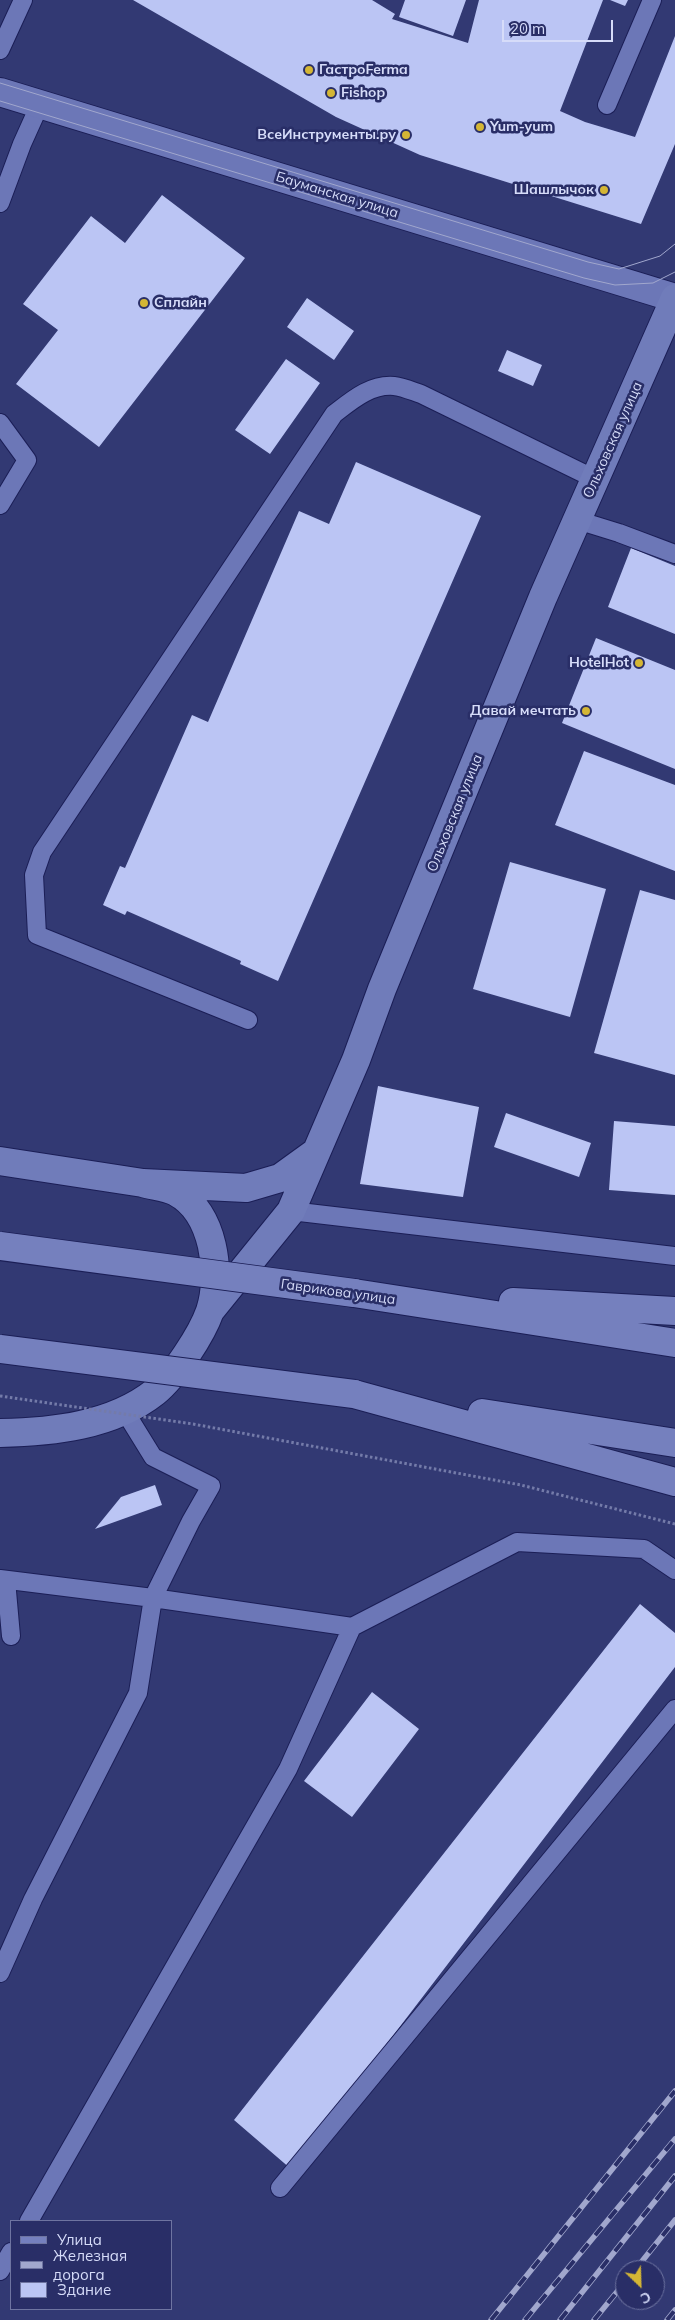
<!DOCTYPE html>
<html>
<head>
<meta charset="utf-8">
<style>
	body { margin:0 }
	#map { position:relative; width:675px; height:2320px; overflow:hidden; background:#323973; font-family:Mulish,sans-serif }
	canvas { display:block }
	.legend { position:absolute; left:10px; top:2220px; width:162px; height:90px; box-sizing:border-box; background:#292e67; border:1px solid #6e74a1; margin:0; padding:6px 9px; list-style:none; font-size:15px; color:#d6dcf9 }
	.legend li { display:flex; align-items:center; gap:10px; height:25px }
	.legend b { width:25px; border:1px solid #6e74a1 }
	.north { position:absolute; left:615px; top:2260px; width:50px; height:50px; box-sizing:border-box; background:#292e67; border:1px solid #6e74a1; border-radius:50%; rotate:156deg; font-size:14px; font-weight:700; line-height:20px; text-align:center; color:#d6dcf9 }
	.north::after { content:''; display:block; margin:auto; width:18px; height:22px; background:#d4b635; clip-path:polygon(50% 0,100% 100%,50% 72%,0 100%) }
	.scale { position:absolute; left:502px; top:20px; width:111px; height:22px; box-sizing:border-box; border:2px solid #d6dcf9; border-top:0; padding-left:6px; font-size:15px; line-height:18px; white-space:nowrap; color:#d6dcf9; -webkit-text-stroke:4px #292e67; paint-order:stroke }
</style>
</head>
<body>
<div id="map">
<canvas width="675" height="2320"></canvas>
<ul class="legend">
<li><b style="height:6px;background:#7580be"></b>Улица</li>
<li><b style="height:6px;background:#a1a7cd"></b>Железная дорога</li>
<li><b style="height:14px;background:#bbc5f4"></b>Здание</li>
</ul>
<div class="north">С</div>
<div class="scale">20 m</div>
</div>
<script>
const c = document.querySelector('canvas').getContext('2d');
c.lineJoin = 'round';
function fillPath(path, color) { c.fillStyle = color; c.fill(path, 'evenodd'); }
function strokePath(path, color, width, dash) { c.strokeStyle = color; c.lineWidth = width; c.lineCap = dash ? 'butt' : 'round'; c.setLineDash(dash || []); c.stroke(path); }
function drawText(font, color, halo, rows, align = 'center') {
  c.font = font + ' Mulish,sans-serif'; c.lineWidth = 5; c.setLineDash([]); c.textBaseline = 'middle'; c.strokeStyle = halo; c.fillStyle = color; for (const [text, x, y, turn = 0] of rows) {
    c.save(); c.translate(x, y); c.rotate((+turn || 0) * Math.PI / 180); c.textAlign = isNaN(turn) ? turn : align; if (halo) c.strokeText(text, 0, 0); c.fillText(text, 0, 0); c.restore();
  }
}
const building = new Path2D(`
	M133 0H372L395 14 392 19 468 43 479 0H603L560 111 585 122 635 137 675 36V144L641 224 420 155 336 117Z
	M405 0H466L453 36 399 17Z
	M610 0H628L625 6Z
	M162 195 245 258 99 447 16 384 58 330 23 304 91 216 125 243Z
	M307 298 354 331 334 360 287 327Z
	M507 350 542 365 533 386 498 371Z
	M286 359 320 383 270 454 235 430Z
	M356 462 481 516 278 981 240 964 241 961 127 911 125 915 103 905 120 866 125 868 192 715 208 722 299 511 329 524Z
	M631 548 675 566V634L608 607Z
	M596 638 675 670V769L562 723Z
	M584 751 675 785V871L555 825Z
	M510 862 606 889 570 1017 473 989Z
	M640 890 675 900V1075L594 1053Z
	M378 1086 479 1107 463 1197 360 1184Z
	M506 1113 591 1143 579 1177 494 1147Z
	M614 1121 675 1126V1195L609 1190Z
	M155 1485 162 1505 95 1529 121 1497Z
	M640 1604 675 1633V1667L291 2169 234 2120Z
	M372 1692 419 1729 352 1817 304 1781Z`);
const lane = new Path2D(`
	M0 50 23 0
	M607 105 652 0
	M0 203 22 144 40 104
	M0 423 27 460 0 505
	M577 520 619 533 675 554
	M248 1020 37 935 34 875 42 852 334 414C351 401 370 384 394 386 403 387 412 391 421 394L595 479
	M291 1211 675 1256
	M0 1579 153 1598 191 1521 211 1486 153 1457 124 1410
	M6 1580 11 1636
	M0 1973 33 1899 138 1693 153 1598 352 1627 517 1542 644 1549 675 1570
	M280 2188 675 1709
	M29 2221 288 1769 352 1627
	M0 2271 11 2252`);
const street = new Path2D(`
	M0 92 675 298`);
const secondary = new Path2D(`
	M0 1161 143 1183 246 1188 280 1178 316 1152
	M210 1311 291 1211 356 1060 382 989 543 597 675 298
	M0 1433C52 1432 112 1426 155 1392 174 1377 202 1334 210 1311 222 1274 214 1212 176 1192 167 1187 153 1186 143 1183`);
const primary = new Path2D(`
	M354 1293 675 1343
	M513 1302 675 1311
	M354 1394 675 1482
	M482 1413 675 1443`);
const tram = new Path2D(`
	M0 83 588 262 619 269 660 256 675 244
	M0 101 584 278 615 285 653 283 675 272`);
const rail = new Path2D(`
	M635 2270 675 2220
	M491 2320 675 2091
	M525 2320 675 2139
	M560 2320 675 2176
	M594 2320 625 2282
	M667 2320 675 2310`);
const pathBridge = new Path2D(`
	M0 1396 193 1424 521 1485 675 1524`);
const primaryBridge = new Path2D(`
	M0 1246 354 1293
	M0 1349 354 1394`);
const markers = [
	[309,70,5,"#d4b635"],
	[331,93,5,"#d4b635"],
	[480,127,5,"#d4b635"],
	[406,135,5,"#d4b635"],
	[604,190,5,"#d4b635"],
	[144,303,5,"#d4b635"],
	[639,663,5,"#d4b635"],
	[586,711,5,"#d4b635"]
];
const poiNames = [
	["ГастроFerma",319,70],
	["Fishop",341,93],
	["Yum-yum",490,127],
	["ВсеИнструменты.ру",396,135,"right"],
	["Шашлычок",594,190,"right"],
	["Сплайн",154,303],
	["HotelHot",629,663,"right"],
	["Давай мечтать",576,711,"right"]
];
const streetNames = [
	["Бауманская улица",337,195,17],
	["Ольховская улица",613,440,-66],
	["Ольховская улица",455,813,-68],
	["Гаврикова улица",338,1292,8]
];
fillPath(building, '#bbc5f4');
strokePath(lane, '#1b1e56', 20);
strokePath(street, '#1b1e56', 30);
strokePath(secondary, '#1b1e56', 30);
strokePath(primary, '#1b1e56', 30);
strokePath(lane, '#6c77b7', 18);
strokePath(street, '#6c77b7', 28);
strokePath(secondary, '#707cba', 28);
strokePath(primary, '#7580be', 28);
strokePath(tram, '#a1a7cd', 1);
strokePath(rail, '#a1a7cd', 5.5);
strokePath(rail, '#292e67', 4, [11]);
strokePath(primaryBridge, '#1b1e56', 30, []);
strokePath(pathBridge, '#747ba9', 3, [2.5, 2.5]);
strokePath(primaryBridge, '#7580be', 28);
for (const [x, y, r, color] of markers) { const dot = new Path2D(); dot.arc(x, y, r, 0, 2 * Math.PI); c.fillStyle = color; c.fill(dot); strokePath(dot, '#292e67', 2); }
drawText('bold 14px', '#d6dcf9', '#292e67', poiNames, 'left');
drawText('14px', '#d6dcf9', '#292e67', streetNames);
</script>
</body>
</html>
